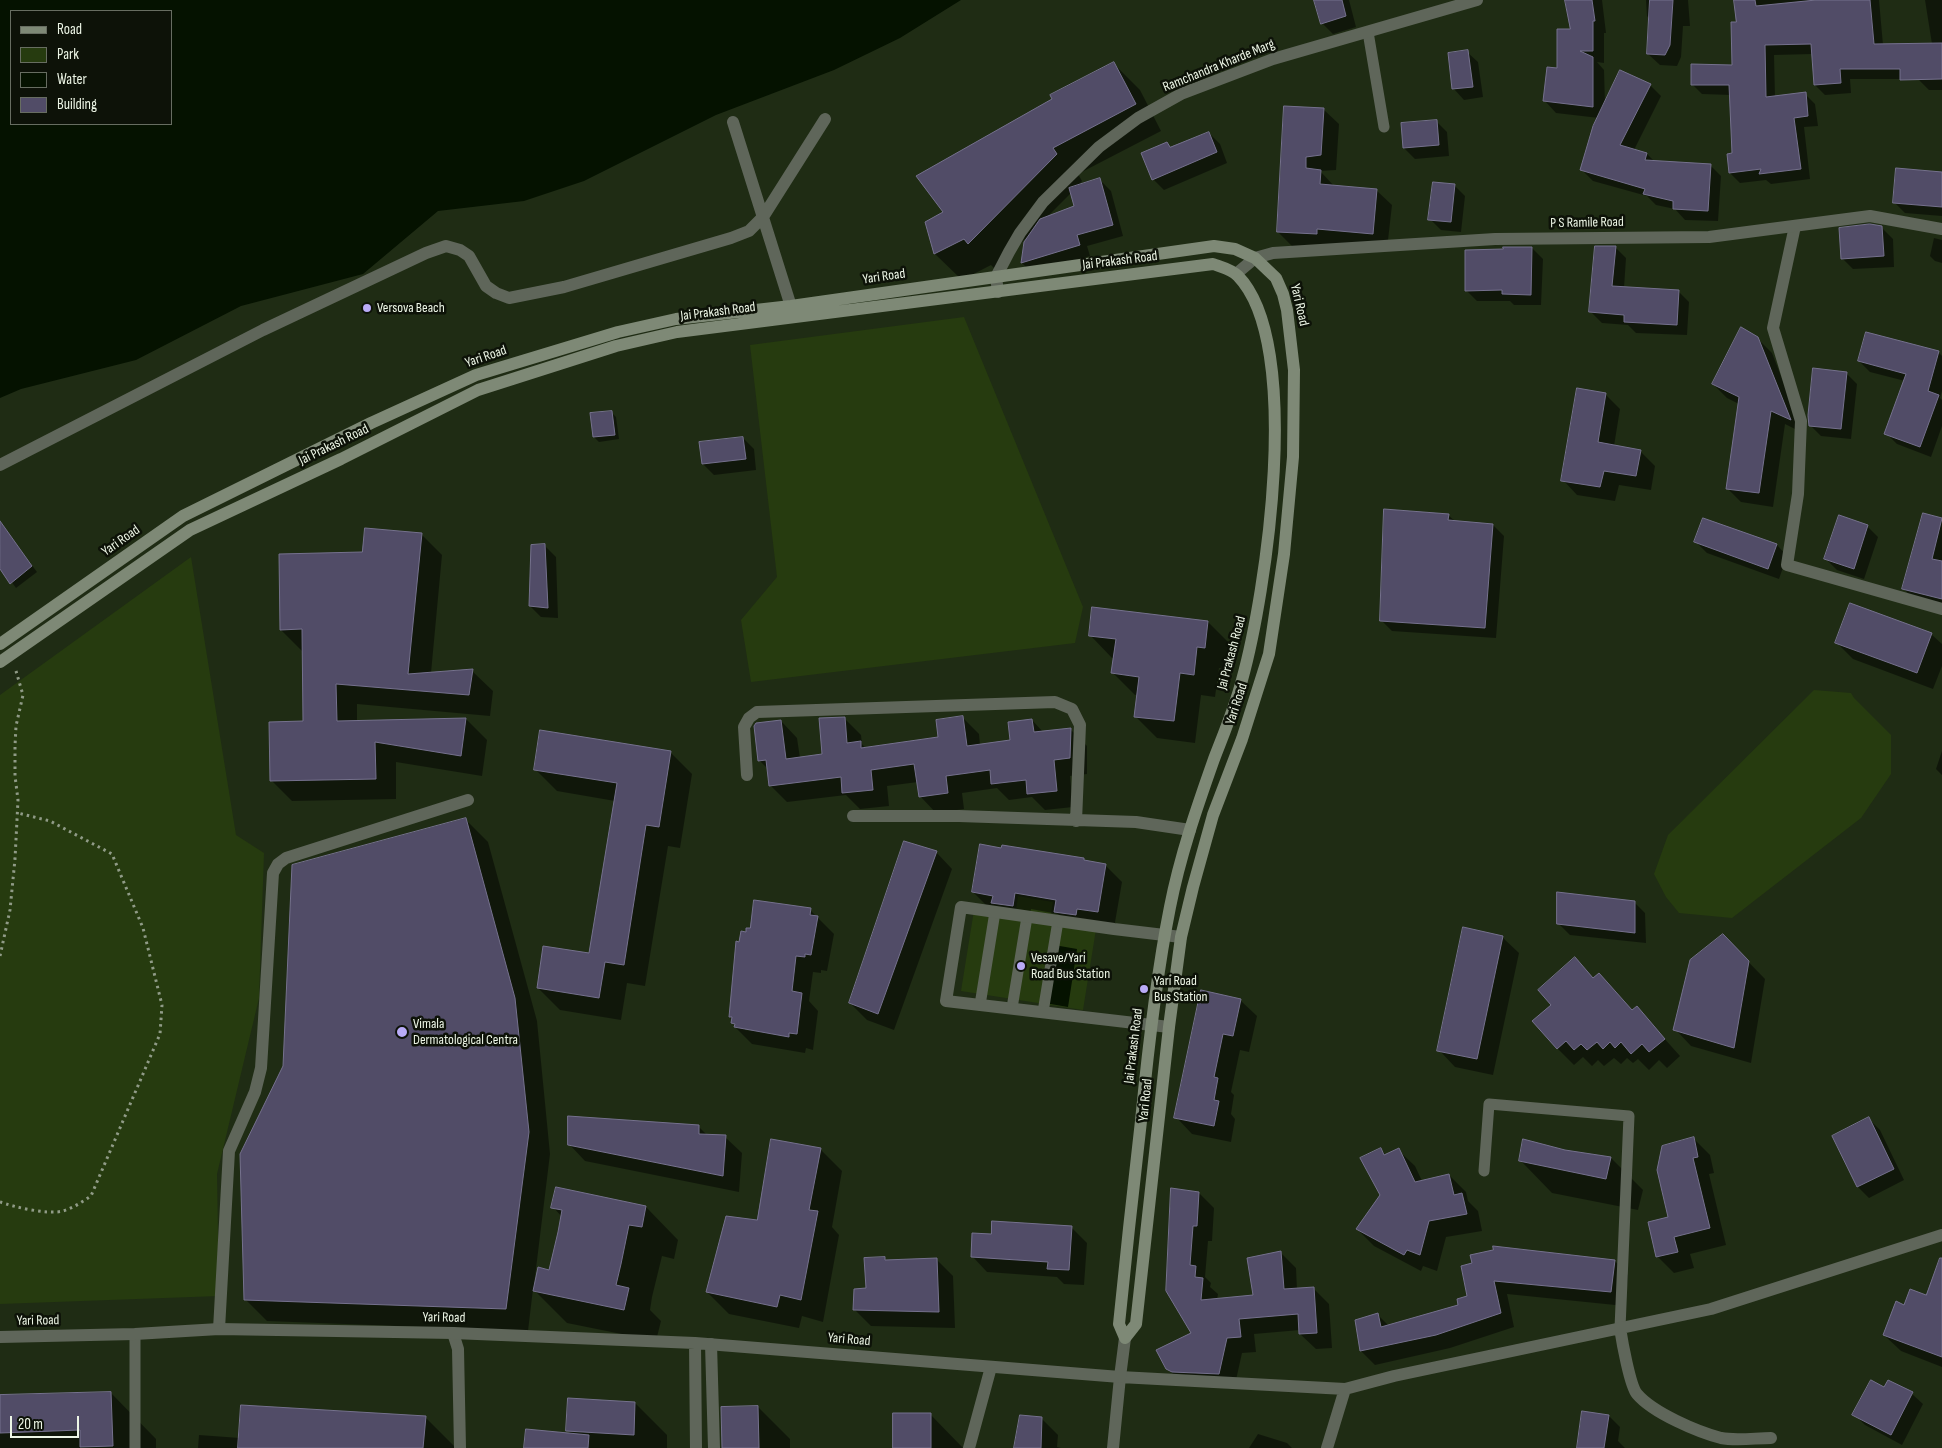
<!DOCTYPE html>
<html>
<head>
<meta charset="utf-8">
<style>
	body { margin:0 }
	#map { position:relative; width:1942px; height:1448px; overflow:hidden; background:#1f2c14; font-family:"Sofia Sans Condensed",sans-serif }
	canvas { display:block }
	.legend { position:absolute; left:10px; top:10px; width:162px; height:115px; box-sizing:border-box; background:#0d1208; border:1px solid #676d61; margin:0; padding:6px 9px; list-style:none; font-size:15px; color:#edf6e6 }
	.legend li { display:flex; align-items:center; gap:10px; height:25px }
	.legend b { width:25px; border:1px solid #676d61 }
	.scale { position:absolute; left:10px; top:1416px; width:69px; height:22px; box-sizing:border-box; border:2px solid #edf6e6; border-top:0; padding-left:6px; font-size:15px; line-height:18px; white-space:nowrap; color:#edf6e6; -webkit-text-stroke:4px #0d1208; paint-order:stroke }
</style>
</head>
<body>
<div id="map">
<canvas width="1942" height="1448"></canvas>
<ul class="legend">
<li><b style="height:6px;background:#7e8976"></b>Road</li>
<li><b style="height:14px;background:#263b0f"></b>Park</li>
<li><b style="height:14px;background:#051200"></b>Water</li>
<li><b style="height:14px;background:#514c67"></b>Building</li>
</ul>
<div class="scale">20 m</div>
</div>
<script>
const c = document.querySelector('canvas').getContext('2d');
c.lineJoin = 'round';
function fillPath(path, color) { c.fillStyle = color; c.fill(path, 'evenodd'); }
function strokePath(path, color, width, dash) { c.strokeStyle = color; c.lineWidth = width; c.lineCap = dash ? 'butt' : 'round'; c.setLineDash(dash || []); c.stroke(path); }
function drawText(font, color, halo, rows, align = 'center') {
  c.font = font + ' "Sofia Sans Condensed",sans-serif'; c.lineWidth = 5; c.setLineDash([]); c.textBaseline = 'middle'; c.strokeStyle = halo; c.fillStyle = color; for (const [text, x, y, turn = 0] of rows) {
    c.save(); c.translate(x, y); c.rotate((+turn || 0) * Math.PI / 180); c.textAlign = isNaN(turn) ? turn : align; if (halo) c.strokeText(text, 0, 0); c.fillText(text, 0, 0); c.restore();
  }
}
const green = new Path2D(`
	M964 317 1083 607 1075 643 751 682 741 620 777 577 750 345Z
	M191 557 236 835 264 853 259 998 217 1174 219 1296 0 1304V695Z
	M1814 690 1851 693 1854 698 1891 735V774L1861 818 1732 918 1679 913 1666 897 1654 874 1668 835Z
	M1018 896 1053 902 1051 915 1097 923 1083 1010 961 991 975 904 1016 910Z`);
const water = new Path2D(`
	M0 0H961L900 38 834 70 716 115 584 181 524 201 438 211 363 274 241 306 136 360 21 389 0 398ZM171 11V124H11V11Z
	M1054 945 1077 949 1068 1007 1045 1003Z`);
const shadow = new Path2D(`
	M1315 0H1349L1356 27 1333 34 1322 23Z
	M1566 0H1602L1606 33H1604V63L1597 62 1604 70 1605 105 1650 85 1661 96 1634 150 1647 154 1655 162 1710 165 1721 176 1718 221 1685 220 1675 209 1656 205 1647 196 1593 181 1582 170 1599 118 1556 113 1545 101 1559 70 1571 30Z
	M1646 0H1688L1690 26H1683L1681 57 1677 66 1660 65 1648 54 1650 20 1647 16Z
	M1735 0H1879L1883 45H1892L1905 79H1850L1851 93 1825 95 1815 85 1813 54 1774 55 1775 97 1805 94 1815 104 1818 126 1804 127 1810 179 1771 184 1766 180 1740 183 1730 173 1734 154 1731 95 1702 94 1692 84 1733 66 1737 23Z
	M1925 0H1942V90H1929L1918 79 1932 44Z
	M1467 52 1478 62 1483 97 1464 100 1454 89Z
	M1113 63 1140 90 1161 131 1078 174 1082 181 1078 186 1100 180 1111 191 1123 236 1087 246 1090 256 1033 274 1022 263 1026 238 995 269 991 265 962 280 935 254 927 222 945 212 1053 99ZM1072 192 1076 207 1045 219Z
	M1323 109 1339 124 1336 170 1320 171 1335 187 1376 190 1392 205 1387 249 1293 247 1278 232Z
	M1436 121 1447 132 1449 156 1415 159 1404 148Z
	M1209 133 1220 144 1227 163 1164 190 1153 179 1167 144 1171 148Z
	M1942 173V216L1905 213 1894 202Z
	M1454 185 1465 196 1461 232 1441 230 1430 219Z
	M1882 228 1893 239 1894 267 1853 269 1842 258Z
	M1934 238 1942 240V263L1935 261 1930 256Z
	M1615 247 1626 258 1624 288 1678 291 1689 302 1687 335 1636 333 1628 325 1602 323 1591 312Z
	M1532 248 1543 259 1541 305H1514L1510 301H1477L1466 290Z
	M1757 338 1772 353 1803 433 1785 424 1773 507 1741 502 1727 488 1739 404 1727 398 1713 384Z
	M1938 352 1942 356V391L1940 398 1942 400V426L1931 457 1897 444 1886 433 1905 381 1870 372 1859 361Z
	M1846 373 1857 384 1851 439 1821 436 1810 425Z
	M1605 394 1620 409 1614 446 1640 451 1655 466 1651 490 1619 485 1615 501 1577 495 1563 480Z
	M611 412 616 417 619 439 599 442 594 437Z
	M743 438 754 449 756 470 714 475 703 464Z
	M1924 514 1942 519V607L1914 600 1904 589Z
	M1448 515 1456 522 1493 525 1504 536 1496 638 1392 631 1381 620Z
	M1704 519 1777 545 1787 556 1779 579 1707 553 1696 542Z
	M1867 526 1878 537 1864 579 1837 570 1826 559Z
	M3 527 37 572 16 588 0 566V530Z
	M421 534 442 555 431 673 472 671 493 691 490 716 357 704V722L466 719 487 740 482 776 396 762V799L292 801 271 780 305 722 302 651 281 630 364 553Z
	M545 546 556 557 558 618 541 617 530 606Z
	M1208 622 1230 644 1227 669 1219 668 1215 697 1201 695 1195 743 1157 738 1135 716 1138 695H1135L1113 673 1115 658H1112L1090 635Z
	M1931 634 1942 644V666L1933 689 1853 659 1837 643Z
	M962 717 979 734 980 745 1011 741 1032 720 1043 732 1070 729 1087 746V774L1070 776 1073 807 1045 810 1032 797 1009 800 997 788 962 793 964 809 936 813 920 796 918 782 887 786 889 806 860 809 846 795 787 802 770 785 769 770 759 760 781 721 797 738 800 758 824 756 844 718 861 735 862 744 866 749 940 738Z
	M1942 751V775L1936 769Z
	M670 752 692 774 680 848 668 846 645 986 627 983 621 1020 560 1010 538 988 590 955 615 801 557 791 535 769Z
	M465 819 488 842 537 1021 550 1154 534 1285 536 1286 550 1271 562 1217 553 1207 557 1189 646 1207 678 1240 674 1259 662 1256 652 1297 650 1310 661 1321 656 1341 567 1323 533 1289 528 1331 267 1321 245 1299Z
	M936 852 952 869 894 1030 867 1020 850 1003Z
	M1084 859 1087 862 1105 865 1122 882 1114 928H1072L1058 914 1031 909 1029 922 990 909 973 892Z
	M1634 902 1645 913 1646 943 1570 935 1559 924Z
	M810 910 834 934 827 971 821 970V973L813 972 809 1001 818 1011 813 1050 806 1048 805 1053 752 1044 735 1027 730 1017 740 943 747 933ZM745 1027 762 1032 745 1030Z
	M1723 936 1765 979 1751 1063 1691 1046 1675 1029Z
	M1502 937 1519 953 1493 1075 1455 1067 1439 1050Z
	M1575 959 1594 979 1599 974 1633 1011 1637 1008 1680 1056 1667 1068 1659 1060 1649 1070 1638 1059 1633 1063 1627 1058 1621 1064 1614 1058 1604 1066 1598 1060 1592 1066 1583 1057 1574 1065 1557 1048 1553 1005Z
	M1240 1000 1257 1016 1249 1052 1240 1050 1231 1092 1234 1095 1231 1114 1235 1119 1231 1142 1192 1134 1176 1117Z
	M1869 1119 1880 1130 1904 1180 1869 1198 1858 1187 1834 1136Z
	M698 1126 707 1135 725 1137 742 1153 739 1192 585 1161 569 1144Z
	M1693 1138 1710 1155 1714 1173 1709 1174 1726 1245 1690 1254 1694 1268 1674 1273 1657 1256Z
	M820 1149 842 1171 832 1227 839 1235 823 1322 802 1316 799 1328 729 1314 707 1292 758 1222Z
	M1381 1150 1386 1155 1398 1150 1415 1166 1422 1181 1449 1175 1466 1192 1468 1201 1478 1211 1482 1231 1446 1237 1437 1271 1423 1266 1421 1271 1374 1246 1357 1229 1381 1196Z
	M1565 1152 1611 1158 1643 1190 1638 1210 1552 1193 1520 1160Z
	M1199 1193 1214 1208 1212 1241H1208L1205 1277 1211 1283 1210 1287 1218 1294 1217 1300 1254 1297 1281 1253 1296 1268 1297 1290 1314 1289 1329 1304 1332 1348 1316 1349 1300 1334V1330L1254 1334 1256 1352 1242 1353 1234 1389 1183 1384 1167 1368 1193 1334 1167 1290Z
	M1072 1228 1087 1243 1084 1285 1064 1284 1057 1277 987 1272 972 1256 992 1236Z
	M884 1258 887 1261 936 1259 953 1276 955 1328 871 1326 855 1310Z
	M1615 1261 1628 1275 1625 1306 1507 1294 1514 1327 1450 1348 1375 1365 1361 1351 1357 1321 1378 1315 1389 1326 1459 1305 1468 1297 1473 1264Z
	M1942 1274V1367L1901 1351 1884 1335 1905 1306 1927 1297Z
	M1889 1382 1912 1394 1923 1404 1902 1445 1865 1425 1854 1414 1885 1389Z
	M111 1393 156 1439V1448H0V1397Z
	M635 1403 667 1435V1448H585L567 1430Z
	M758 1407 790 1439V1448H723Z
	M1583 1412 1609 1416 1620 1427 1618 1441 1625 1448H1578Z
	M930 1414 963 1448H894Z
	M425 1417 456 1448H198L199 1435 240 1438Z
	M1041 1418 1058 1435 1057 1447 1061 1448H1015Z
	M1258 1434 1287 1443 1292 1448H1249Z`);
const building = new Path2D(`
	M1314 0H1342L1346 16 1321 24Z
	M1565 0H1592L1595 21H1593V51H1580L1593 57V107L1543 101 1547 67 1557 68V29H1570Z
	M1650 0H1673L1670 45 1665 55 1647 54Z
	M1734 0H1755L1756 6 1816 0H1870L1874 44 1942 43V79L1900 80V69H1840L1841 83 1814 85 1811 44 1765 45 1766 97 1806 92 1808 116 1794 118 1801 169 1759 174 1761 169 1729 173 1727 154 1732 153 1729 85H1691V64L1732 65 1731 22H1736Z
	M1468 50 1473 87 1452 89 1448 53Z
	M1114 62 1136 104 1053 148 1057 154 968 244 964 239 934 254 925 222 943 212 916 176 1052 99 1050 95Z
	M1620 70 1651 84 1620 145 1647 153 1645 160 1711 164 1708 211 1673 209V201L1643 194 1645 189 1580 170 1593 126Z
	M1284 106 1324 108 1321 155 1306 157V168L1321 170 1320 184 1377 189 1373 234 1317 229V234L1277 232Z
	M1437 120 1439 145 1403 148 1401 123Z
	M1209 132 1217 152 1152 180 1141 153 1167 142 1170 147Z
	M1896 168 1942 172V207L1893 203Z
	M1100 178 1113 225 1077 235 1080 245 1021 263 1024 242 1040 219 1074 206 1069 188Z
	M1433 182 1455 184 1451 222 1428 220Z
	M1870 224 1882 226 1884 256 1841 259 1839 228Z
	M1595 246H1616L1612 286 1679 290 1677 325 1624 322V315L1589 312Z
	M1503 247H1532L1531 295 1502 294V290L1465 291V250L1503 249Z
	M1741 327 1758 337 1791 420 1771 411 1759 493 1726 489 1739 397 1712 384Z
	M1866 332 1939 351 1928 391 1939 395 1920 447 1884 434 1906 374 1858 361Z
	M1813 368 1847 372 1841 429 1809 426 1808 416Z
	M1577 388 1606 393 1598 442 1641 450 1636 476 1604 471 1600 487 1561 481Z
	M612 411 615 435 593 437 590 413Z
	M743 437 746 459 702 464 699 442Z
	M1384 509 1449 514 1448 520 1493 524 1485 628 1380 621Z
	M1923 513 1942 518 1932 559 1942 561V599L1902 589Z
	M1839 515 1868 525 1854 569 1824 559Z
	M1703 518 1777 544 1768 569 1694 542Z
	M0 521 32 566 10 584 0 569Z
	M365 528 422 533 408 674 473 669 469 695 336 684 337 721 466 718 461 756 375 742 376 779 270 781 269 722 303 721 302 629 280 630 279 554 362 552Z
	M545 544 548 608 529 606 531 545Z
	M1850 603 1932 633 1917 673 1835 643Z
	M1092 607 1208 621 1205 648 1197 647 1194 675 1180 673 1174 721 1134 717 1139 677 1111 673 1116 639 1089 636Z
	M963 716 967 746 1010 740 1008 722 1032 719 1034 732 1071 728 1070 758 1054 760 1057 791 1027 794 1026 780 991 784 990 770 946 776 948 793 919 797 914 764 871 770 873 790 842 793 841 777 769 786 766 760 758 761 754 726 756 723 781 720 786 759 822 754 819 718 845 717 847 743 861 741V748L938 737 936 720Z
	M540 730 671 751 659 827 646 825 624 965 605 962 599 998 537 988 543 946 589 953 617 783 534 770Z
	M466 818 515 998 529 1132 506 1309 244 1300 240 1154 283 1066 292 865Z
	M904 841 937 851 878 1014 849 1003Z
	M980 844 1001 848 1002 845 1084 858V860L1106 864 1098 912 1077 909 1076 915 1054 912 1056 900 1015 893 1013 906 991 903 993 896 972 892Z
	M1557 892 1635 901V933L1557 924Z
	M754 900 811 908 810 915 818 916 811 955 805 954V957L796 956 792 991 802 993 797 1034 789 1033V1037L734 1027 735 1024 731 1023 732 1017H729L736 941 739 942 741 931 746 932V928H750Z
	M1463 927 1503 936 1477 1059 1437 1051Z
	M1723 934 1749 961 1734 1048 1673 1030 1690 960Z
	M1575 957 1593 978 1599 973 1632 1010 1637 1006 1665 1039 1649 1052 1642 1044 1631 1054 1621 1042 1615 1048 1610 1042 1603 1049 1597 1042 1587 1050 1581 1044 1574 1050 1566 1041 1557 1049 1532 1021 1551 1005 1538 990Z
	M1201 990 1241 999 1233 1036 1223 1034 1214 1077 1218 1078 1214 1100 1219 1101 1214 1126 1174 1118Z
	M568 1116 699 1125V1134L726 1135 723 1176 568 1145Z
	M1869 1117 1894 1169 1857 1187 1832 1136Z
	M1694 1137 1698 1157 1693 1158 1710 1228 1674 1237 1678 1252 1656 1257 1648 1222 1668 1217 1657 1170 1662 1146Z
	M771 1139 821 1148 809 1210 818 1211 801 1300 780 1295 777 1307 706 1292 726 1216 757 1220Z
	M1523 1139 1565 1150 1611 1157 1606 1179 1519 1161Z
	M1381 1148 1384 1155 1399 1148 1415 1182 1449 1174 1454 1195 1462 1193 1467 1214 1429 1221 1420 1255 1407 1250 1404 1255 1356 1229 1380 1195 1360 1158Z
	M556 1187 646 1206 642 1227 629 1225 621 1264 616 1285 629 1288 624 1310 533 1291 538 1267 549 1270 558 1232 562 1210 551 1208Z
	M1171 1188 1199 1192 1197 1226H1193L1190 1265 1196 1266 1195 1277 1203 1278 1201 1300 1253 1295 1247 1258 1281 1251 1284 1289 1314 1287 1317 1333 1299 1334 1298 1314 1239 1319 1241 1337 1227 1338 1219 1374 1172 1372 1166 1369 1156 1350 1191 1333 1166 1291Z
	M992 1221 1072 1226 1069 1270 1047 1269 1048 1262 971 1257 972 1233 991 1234Z
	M1493 1246 1615 1260 1611 1292 1494 1281 1501 1313 1436 1335 1360 1351 1355 1320 1378 1313 1381 1327 1458 1305 1457 1299 1467 1296 1461 1266 1472 1263 1470 1255 1493 1250Z
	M885 1257V1260L937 1258 939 1312 853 1310 854 1289 866 1288 864 1258Z
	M1940 1258H1942V1357L1883 1335 1896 1301 1904 1305 1910 1289 1926 1295Z
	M1871 1380 1884 1387 1888 1380 1913 1392 1891 1435 1852 1415Z
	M111 1392 113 1446 80 1447V1430L0 1433V1395Z
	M568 1398 635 1402 634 1435 566 1431Z
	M241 1405 426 1416 423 1448H238Z
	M758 1406 759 1448H722L721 1407Z
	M1582 1411 1609 1415 1604 1448H1577Z
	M893 1413H931V1448H893Z
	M1020 1415 1042 1417 1041 1448H1014Z
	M526 1429 589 1435 588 1448H524Z`);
const path = new Path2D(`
	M0 956 10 910 15 859 18 800 15 776V746L16 726 23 695 16 671
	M0 1202C14 1207 48 1215 63 1211 73 1208 82 1202 91 1196L160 1034 162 1005 143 928 112 854 50 821 18 813`);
const service = new Path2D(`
	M1368 32 1384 127
	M980 1005 995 912
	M1012 1008 1027 917
	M1043 1012 1058 921
	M1484 1171 1489 1104 1629 1116 1620 1328
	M135 1334V1448`);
const minor = new Path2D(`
	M733 122 794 316
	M1795 226 1773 328 1801 421 1798 494 1787 565 1942 609
	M998 292 996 277 1009 252 1020 233 1043 202 1099 147 1138 118 1181 94 1273 59 1477 0
	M0 465 263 330 426 253 446 246 460 250 469 256 486 286 496 293 509 298 564 287 731 238 749 231 763 217 825 119
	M747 775 744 727 749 718 757 712 1055 702 1072 709 1080 725 1076 821
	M853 816H959L1136 822 1190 830
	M1169 1027 946 1001 961 907 1114 929 1181 937
	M1620 1328C1622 1341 1630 1386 1637 1394 1653 1413 1698 1432 1721 1438 1736 1441 1756 1438 1771 1438
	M219 1329 229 1151 255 1092 261 1068 273 873 278 864 286 858 468 800
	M453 1333 458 1349 460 1448
	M711 1344 714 1448
	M969 1448 991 1367
	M1113 1448 1120 1377 1345 1389 1394 1376 1711 1309 1942 1235
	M1327 1448 1345 1389`);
const tertiary = new Path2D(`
	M1236 274 1255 258 1273 253 1495 239 1709 237 1870 216 1942 229
	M0 1337 135 1334 219 1329 453 1333 695 1343 1120 1377 1125 1338
	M695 1343 696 1448`);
const secondary = new Path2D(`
	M0 644 183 516 371 423 476 375 618 332 676 319 791 306 1214 246 1235 249 1255 258 1276 278 1283 294 1287 310 1294 370 1293 457 1284 554 1269 654 1242 739 1213 815 1193 887 1181 937 1169 1027 1136 1324 1125 1338 1119 1324C1126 1256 1133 1189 1141 1121 1148 1049 1156 977 1170 907 1180 856 1197 807 1214 759 1224 733 1235 707 1242 680 1266 594 1304 344 1238 276 1231 269 1221 267 1213 264L677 332 616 346 478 390 341 459 190 530 0 662`);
const markers = [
	[367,308,5,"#b9abf7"],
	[1021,966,5,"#b9abf7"],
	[1144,989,5,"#b9abf7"],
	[402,1032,6,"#b9abf7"]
];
const streetNames = [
	["Ramchandra Kharde Marg",1219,66,-22],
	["P S Ramile Road",1587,223,-1],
	["Jai Prakash Road",1120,261,-7],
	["Yari Road",884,277,-8],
	["Yari Road",1299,305,77],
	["Jai Prakash Road",718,312,-7],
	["Yari Road",486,357,-19],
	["Jai Prakash Road",334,445,-26],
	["Yari Road",121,541,-35],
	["Jai Prakash Road",1232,653,-75],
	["Yari Road",1237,704,-72],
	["Jai Prakash Road",1134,1046,-83],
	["Yari Road",1146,1100,-84],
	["Yari Road",444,1318,1],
	["Yari Road",38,1321,-1],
	["Yari Road",849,1340,5]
];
const poiNames = [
	["Versova Beach",377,308],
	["Vesave/Yari",1031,958],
	["Road Bus Station",1031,974],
	["Yari Road",1154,981],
	["Bus Station",1154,997],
	["Vimala",413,1024],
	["Dermatological Centra",413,1040]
];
fillPath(green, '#263b0f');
fillPath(water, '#051200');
fillPath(shadow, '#0007');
fillPath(building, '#514c67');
strokePath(building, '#75718d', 1);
strokePath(path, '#909b87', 3, [2.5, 4]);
strokePath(service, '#5f665a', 11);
strokePath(minor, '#5f665a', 12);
strokePath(tertiary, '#5f665a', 12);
strokePath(secondary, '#7e8976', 12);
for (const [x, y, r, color] of markers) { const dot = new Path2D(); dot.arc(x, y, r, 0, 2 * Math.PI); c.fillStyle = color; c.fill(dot); strokePath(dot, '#0d1208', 2); }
drawText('14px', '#edf6e6', '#0d1208', streetNames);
drawText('14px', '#edf6e6', '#0d1208', poiNames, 'left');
</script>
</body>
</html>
